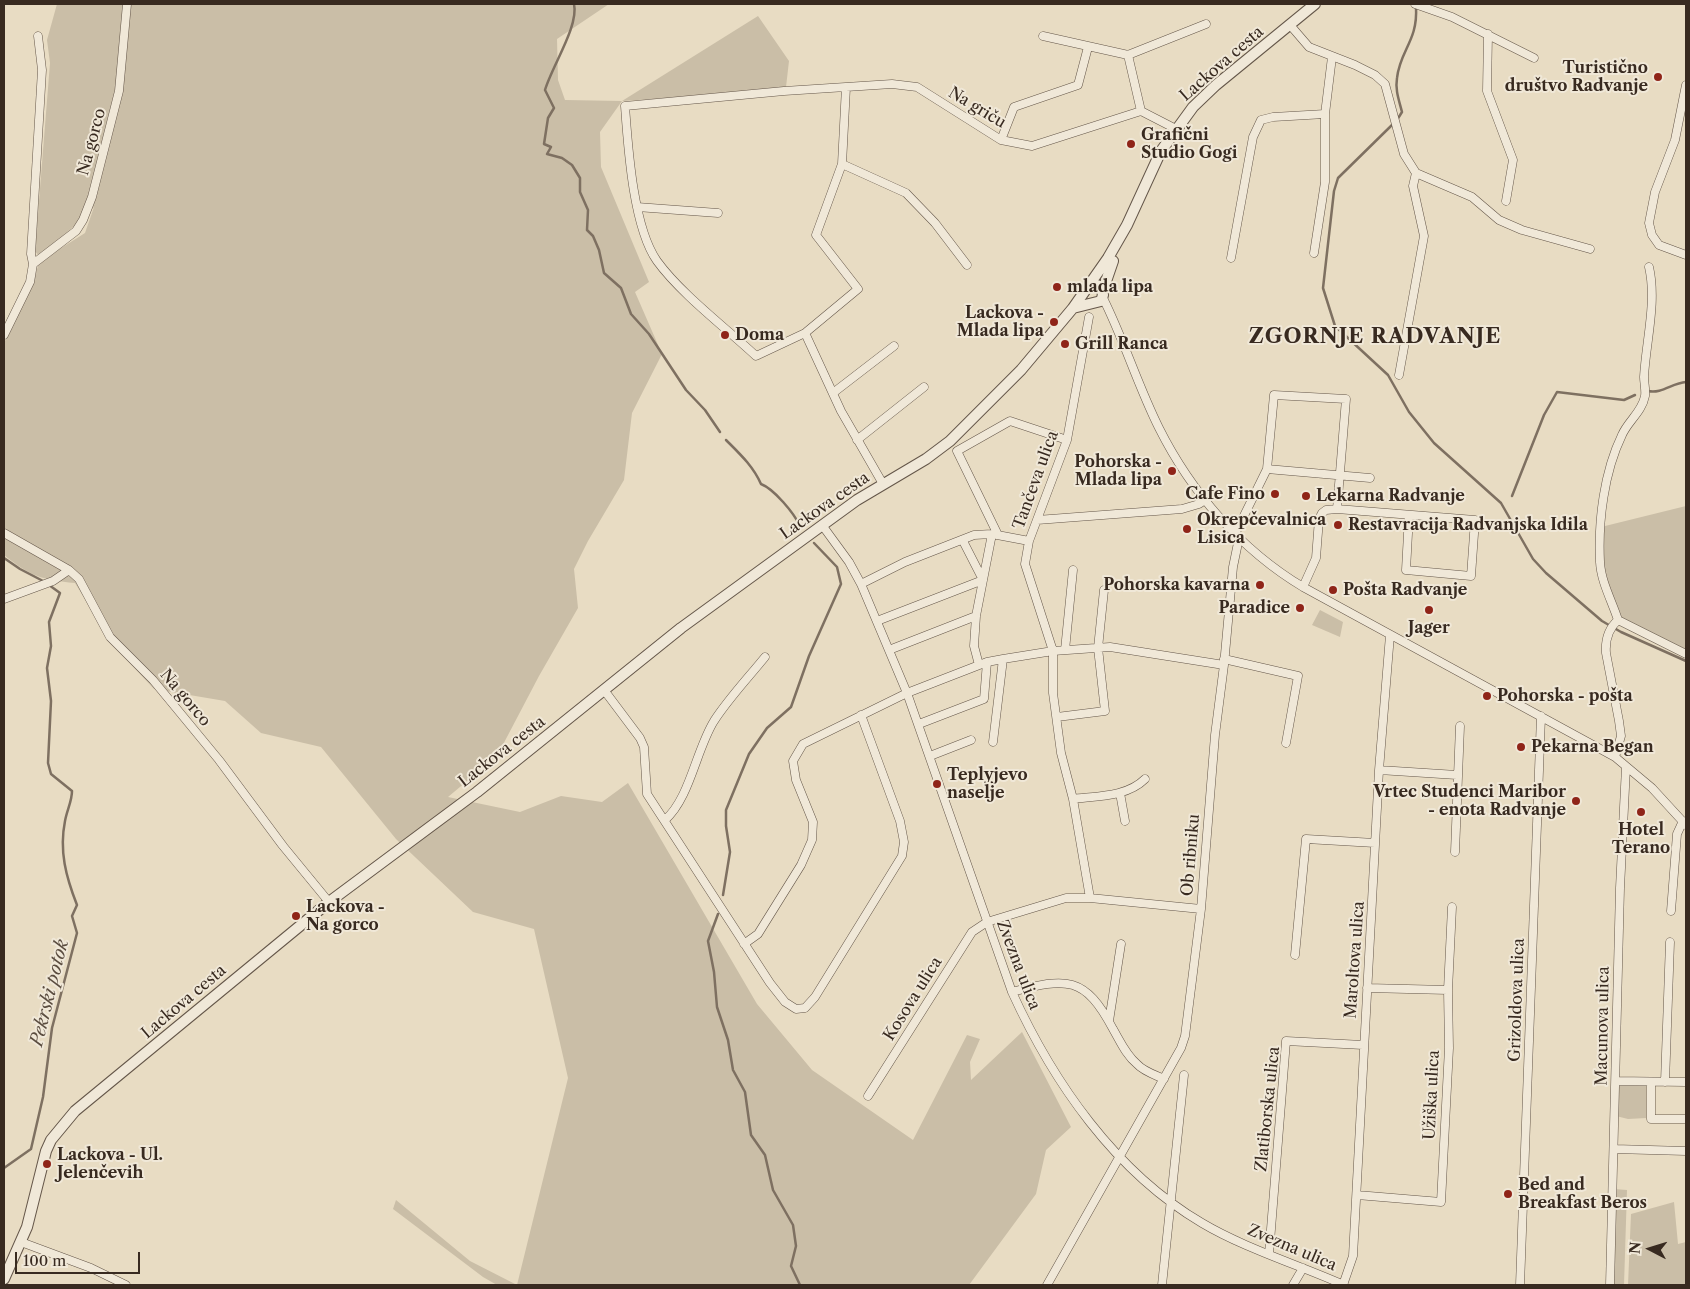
<!DOCTYPE html>
<html>
<head>
<meta charset="utf-8">
<style>
	body { margin:0 }
	#map { position:relative; width:1690px; height:1289px; overflow:hidden; background:#e8dcc3; font-family:"Libre Caslon Text",serif }
	canvas { display:block }
	.frame { position:absolute; inset:0; border:5px solid #382a20; pointer-events:none }
	.north { position:absolute; left:1625px; top:1224px; width:50px; height:50px; -webkit-text-stroke:4px #f0e8d8; paint-order:stroke; rotate:275deg; font-size:14px; font-weight:700; line-height:20px; text-align:center; color:#382a20 }
	.north::after { content:''; display:block; margin:auto; width:18px; height:22px; background:#382a20; clip-path:polygon(50% 0,100% 100%,50% 72%,0 100%) }
	.scale { position:absolute; left:15px; top:1252px; width:125px; height:22px; box-sizing:border-box; border:2px solid #382a20; border-top:0; padding-left:6px; font-size:15px; line-height:18px; white-space:nowrap; color:#382a20; -webkit-text-stroke:4px #f0e8d8; paint-order:stroke }
</style>
</head>
<body>
<div id="map">
<canvas width="1690" height="1289"></canvas>
<div class="frame"></div>
<div class="north">N</div>
<div class="scale">100 m</div>
</div>
<script>
const c = document.querySelector('canvas').getContext('2d');
c.lineJoin = 'round';
function fillPath(path, color) { c.fillStyle = color; c.fill(path, 'evenodd'); }
function strokePath(path, color, width, dash) { c.strokeStyle = color; c.lineWidth = width; c.lineCap = dash ? 'butt' : 'round'; c.setLineDash(dash || []); c.stroke(path); }
function drawText(font, color, halo, rows, align = 'center') {
  c.font = font + ' "Libre Caslon Text",serif'; c.lineWidth = 4; c.setLineDash([]); c.textBaseline = 'middle'; c.strokeStyle = halo; c.fillStyle = color; for (const [text, x, y, turn = 0] of rows) {
    c.save(); c.translate(x, y); c.rotate((+turn || 0) * Math.PI / 180); c.textAlign = isNaN(turn) ? turn : align; if (halo) c.strokeText(text, 0, 0); c.fillText(text, 0, 0); c.restore();
  }
}
const green = new Path2D(`
	M57 4H609L557 39 558 80 565 100 622 101 758 16 789 61 786 87 717 95 622 101 600 132 601 167 649 282 635 292 662 354 632 413 624 480 588 541 574 569 578 608 539 676 497 756 448 797 520 812 561 796 602 802 628 783 757 1004 812 1070 913 1140 967 1035 980 1039 970 1062 971 1080 1022 1032 1071 1127 1046 1150 1036 1194 969 1285H497L483 1277 393 1209 396 1200 470 1261 517 1285 568 1078 534 929 473 912 396 839 321 747 261 733 225 701 154 689 112 644 75 583C42 580 30 576 4 555V343L33 284 39 262 85 233 94 207 60 239 38 255 35 251 50 63 47 40Z
	M1686 506V649L1618 620 1602 578 1601 527Z
	M1320 610 1343 622 1340 637 1312 625Z
	M1616 1086H1646V1118L1628 1119 1616 1116Z
	M1614 1189 1627 1190 1624 1285H1611Z
	M1674 1202 1678 1244 1686 1242V1285H1628L1631 1214Z`);
const stream = new Path2D(`
	M574 4C579 26 552 66 545 90L554 108 548 118 544 144 551 147 547 154 562 158 572 165 580 178V192L588 210 587 230 593 236 599 250 604 273 621 288 631 314 649 334 686 390 705 410 720 432
	M1397 120 1402 112C1399 100 1395 90 1397 78 1400 50 1418 41 1416 7
	M1393 124 1338 178 1334 191 1323 288 1335 326 1388 375 1409 412 1434 443 1501 503 1533 559 1546 573 1602 621 1621 632 1686 661
	M1648 391C1662 394 1672 383 1686 382
	M726 440C740 454 753 466 761 484 774 489 794 513 800 526
	M1512 496 1544 415 1557 392 1624 400 1635 395
	M4 558 20 569 45 582
	M723 895 730 852 726 826V810L749 754 767 728 791 707 809 656 841 584 837 567 814 543
	M718 914 708 941 714 972 717 1007 728 1040 733 1070 745 1092 751 1135 765 1155 773 1190 793 1225 796 1246 791 1266 800 1285
	M4 1168 31 1149 43 1097 52 1028 77 933 72 916 77 905C66 877 59 851 65 821 67 810 72 801 72 791L51 774 48 763 51 701 47 668 51 646 49 622 60 593 49 585`);
const minor = new Path2D(`
	M1415 4 1452 17 1534 58
	M1290 25 1309 47 1355 65 1375 75 1385 84 1404 154 1416 173 1472 197 1499 220 1522 230 1590 249
	M1488 34 1487 91 1513 160 1506 201
	M1043 36 1128 55 1206 24
	M1128 55 1141 111
	M1686 85 1675 140 1655 192 1649 223 1652 235 1659 245 1686 255
	M1001 140 1014 107 1078 85 1088 47
	M842 164 906 193 935 223 967 265
	M637 207 718 213
	M1314 253 1325 182V114L1332 57
	M1231 258 1253 137 1261 120 1273 117 1325 114
	M33 264 31 254 42 70 38 36
	M1103 298C1124 340 1138 386 1159 428 1191 492 1241 550 1303 587L1615 757 1652 788 1686 825
	M1089 317 1067 440 1029 541 1025 564 1053 651V693L1061 753 1073 799 1090 898
	M805 333 858 289 816 235 842 164 846 87
	M4 335 30 282 33 264 76 231 83 220 92 197 119 91 127 4
	M1399 375 1424 236 1413 186 1416 173
	M833 393 894 346
	M857 440 924 387
	M1267 469 1370 478
	M883 484 841 411 805 333 756 356C726 328 681 294 657 261 633 227 628 147 625 106L784 91 892 84 917 87 1001 140 1032 146 1141 111 1176 129
	M1037 520 1182 509 1199 504 1205 500
	M822 525 849 562 861 584 907 693 1012 992C1053 1082 1115 1172 1202 1223 1244 1248 1299 1265 1344 1285
	M4 533 69 570 79 579 110 637 153 680 219 760 283 846 329 902
	M1235 534 1267 469 1274 395 1346 399 1337 509
	M998 535 957 451 1010 421 1067 440
	M861 584 905 562 974 535 992 534 1029 541
	M1303 587 1316 558 1319 519 1322 513 1326 510 1337 509 1475 520 1471 576 1406 570 1409 515
	M4 599 53 581 69 570
	M1618 620C1612 601 1601 582 1600 562 1598 521 1604 472 1622 435 1628 421 1642 412 1645 396 1646 390 1644 383 1644 377 1646 341 1657 302 1649 267
	M877 621 983 580 963 541
	M889 650 976 616
	M1065 650 1073 570
	M1224 659 1298 676 1286 743
	M979 665 974 646 976 616 992 534
	M604 690 640 738 644 747 647 794 770 983 785 1002 796 1009 805 1008 815 997 902 856 904 842 900 821 861 715
	M1057 717 1105 711 1098 648 1104 590
	M919 724 984 699 987 662
	M993 742 1003 659
	M930 756 971 740
	M1615 757 1621 736 1619 721 1606 653C1605 640 1608 629 1618 620L1686 654
	M1379 770 1457 775
	M1120 793 1125 821
	M1073 799C1097 796 1127 797 1145 779
	M665 820C690 798 696 750 714 721 729 698 748 678 765 657
	M1455 852 1460 726
	M1671 911 1677 834 1683 821
	M744 944 758 934 801 865 812 840 813 822 796 780 793 761 803 744 907 693 987 662 1003 659 1053 651 1110 647 1224 665
	M1295 955 1306 839 1375 843
	M1367 988 1448 990
	M1012 992C1067 977 1085 976 1113 1029 1120 1041 1126 1055 1137 1064 1143 1071 1155 1075 1164 1079
	M1109 1021 1121 944
	M1616 1081 1686 1082
	M1665 1082 1670 942
	M1651 1083V1119H1686
	M868 1096 972 932 987 922 1066 898H1090L1201 909
	M1614 1149 1686 1151
	M1357 1195 1441 1202 1449 1048 1448 990 1452 907
	M21 1242 91 1268 126 1285
	M1269 1254 1286 1041 1363 1045
	M1047 1285 1181 1048 1185 1036 1201 909 1215 735 1224 665 1233 567 1239 538
	M1162 1285 1184 1075
	M1293 1285 1303 1268
	M1343 1285 1353 1256 1379 770 1390 635
	M1520 1285 1541 716
	M1610 1285 1620 888 1626 767`);
const tertiary = new Path2D(`
	M1103 290 1113 261
	M1073 308 1108 258 1127 225 1161 151 1193 107 1216 85 1315 4
	M4 1279 27 1227 46 1151 51 1140 75 1111 329 902 477 792 681 628 857 500 926 459 950 441 1021 370 1073 308 1101 301 1103 295 1101 287 1097 285 1089 287`);
const markers = [
	[1658,77,5,"#8f2418"],
	[1131,144,5,"#8f2418"],
	[1057,287,5,"#8f2418"],
	[1054,322,5,"#8f2418"],
	[725,335,5,"#8f2418"],
	[1065,344,5,"#8f2418"],
	[1172,471,5,"#8f2418"],
	[1275,494,5,"#8f2418"],
	[1306,496,5,"#8f2418"],
	[1338,525,5,"#8f2418"],
	[1187,529,5,"#8f2418"],
	[1260,585,5,"#8f2418"],
	[1333,590,5,"#8f2418"],
	[1300,608,5,"#8f2418"],
	[1429,610,5,"#8f2418"],
	[1487,696,5,"#8f2418"],
	[1521,747,5,"#8f2418"],
	[937,784,5,"#8f2418"],
	[1576,801,5,"#8f2418"],
	[1641,812,5,"#8f2418"],
	[296,916,5,"#8f2418"],
	[47,1164,5,"#8f2418"],
	[1508,1194,5,"#8f2418"]
];
const streetNames = [
	["Lackova cesta",1222,64,-41],
	["Na griču",977,108,31],
	["Na gorco",92,142,-75],
	["Tančeva ulica",1036,480,-70],
	["Lackova cesta",825,506,-35],
	["Na gorco",185,698,50],
	["Lackova cesta",502,752,-38],
	["Ob ribniku",1191,855,-85],
	["Maroltova ulica",1355,960,-86],
	["Zvezna ulica",1018,965,69],
	["Kosova ulica",913,999,-58],
	["Grizoldova ulica",1517,1000,-88],
	["Lackova cesta",184,1002,-40],
	["Macunova ulica",1603,1026,-89],
	["Užiška ulica",1432,1095,-87],
	["Zlatiborska ulica",1268,1109,-84],
	["Zvezna ulica",1292,1248,23]
];
const poiNames = [
	["Turistično",1648,68,"right"],
	["društvo Radvanje",1648,86,"right"],
	["Grafični",1141,135],
	["Studio Gogi",1141,153],
	["mlada lipa",1067,287],
	["Lackova -",1044,313,"right"],
	["Mlada lipa",1044,331,"right"],
	["Doma",735,335],
	["Grill Ranca",1075,344],
	["Pohorska -",1162,462,"right"],
	["Mlada lipa",1162,480,"right"],
	["Cafe Fino",1265,494,"right"],
	["Lekarna Radvanje",1316,496],
	["Okrepčevalnica",1197,520],
	["Lisica",1197,538],
	["Restavracija Radvanjska Idila",1348,525],
	["Pohorska kavarna",1250,585,"right"],
	["Pošta Radvanje",1343,590],
	["Paradice",1290,608,"right"],
	["Jager",1429,628,"center"],
	["Pohorska - pošta",1497,696],
	["Pekarna Began",1531,747],
	["Teplyjevo",947,775],
	["naselje",947,793],
	["Vrtec Studenci Maribor",1566,792,"right"],
	["- enota Radvanje",1566,810,"right"],
	["Hotel",1641,830,"center"],
	["Terano",1641,848,"center"],
	["Lackova -",306,907],
	["Na gorco",306,925],
	["Lackova - Ul.",57,1155],
	["Jelenčevih",57,1173],
	["Bed and",1518,1185],
	["Breakfast Beros",1518,1203]
];
const waterNames = [
	["Pekrski potok",50,993,-76]
];
const districtNames = [
	["ZGORNJE RADVANJE",1375,337]
];
fillPath(green, '#cabea7');
strokePath(stream, '#7e7061', 2.5);
strokePath(minor, '#645649', 9);
strokePath(tertiary, '#645649', 12);
strokePath(minor, '#f0e8d8', 8);
strokePath(tertiary, '#f0e8d8', 10);
for (const [x, y, r, color] of markers) { const dot = new Path2D(); dot.arc(x, y, r, 0, 2 * Math.PI); c.fillStyle = color; c.fill(dot); strokePath(dot, '#f0e8d8', 2); }
drawText('16px', '#382a20', '#f0e8d8', streetNames);
drawText('bold 16px', '#382a20', '#f0e8d8', poiNames, 'left');
drawText('italic 18px', '#5b4d40', '#f0e8d8', waterNames);
c.letterSpacing = '1px';
drawText('bold 21px', '#382a20', '#f0e8d8', districtNames);
c.letterSpacing = '0px';
</script>
</body>
</html>
